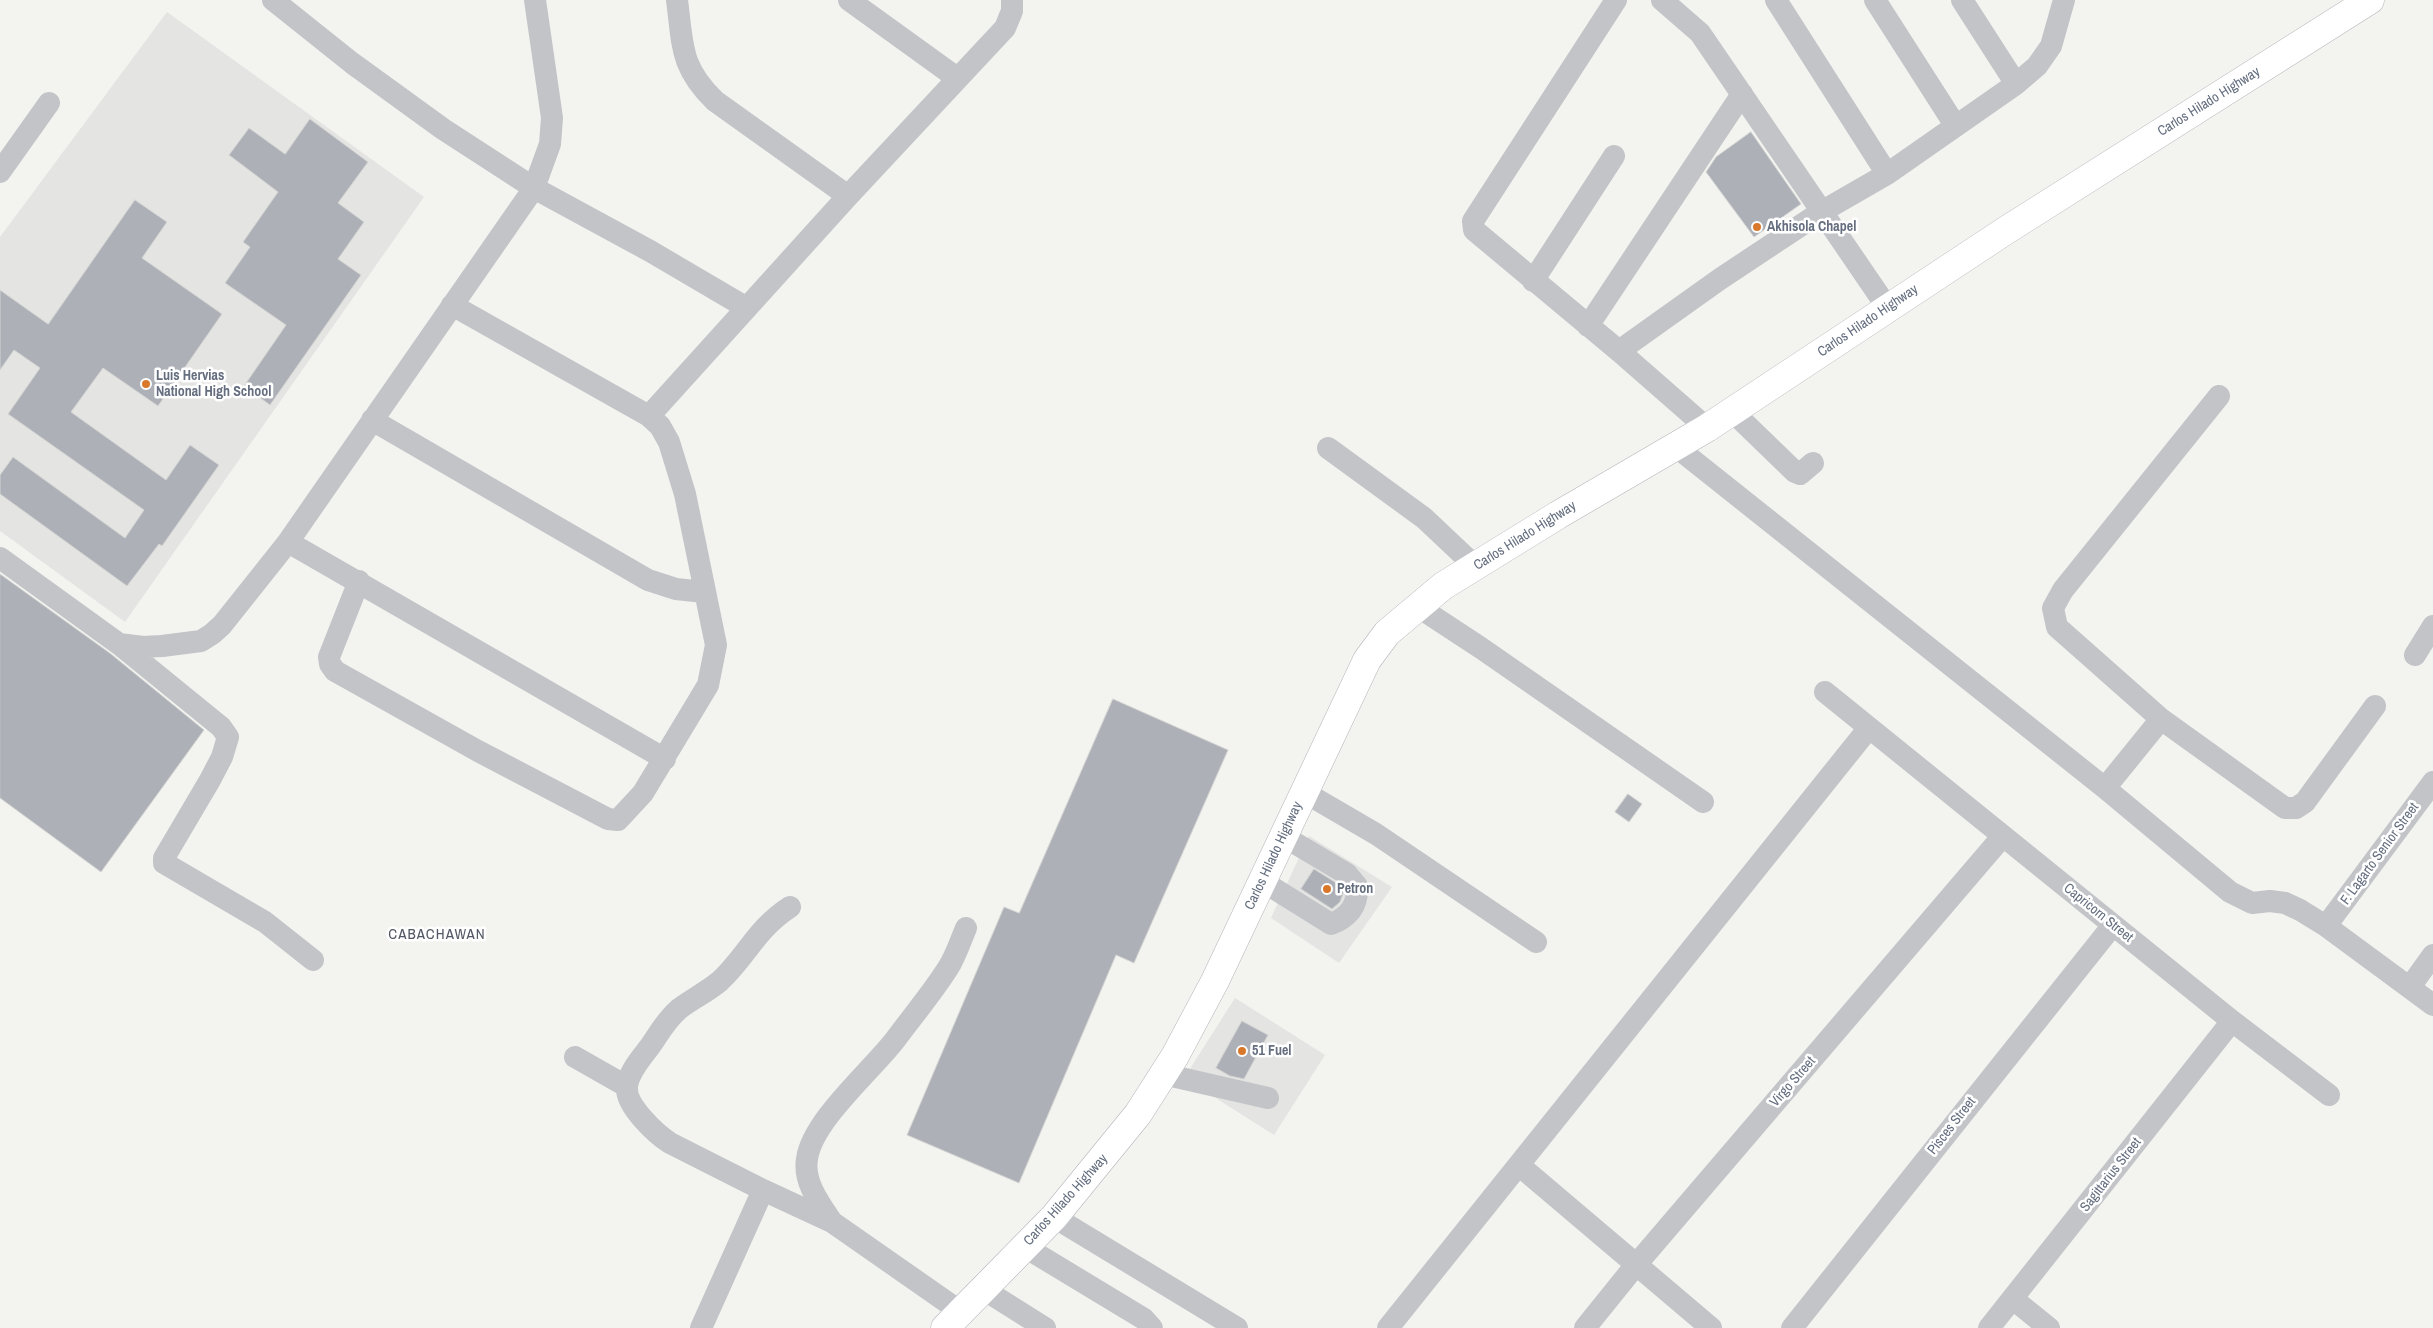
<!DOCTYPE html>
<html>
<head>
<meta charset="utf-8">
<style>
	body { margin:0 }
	canvas { display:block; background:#f3f4f0 }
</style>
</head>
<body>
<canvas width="2433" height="1328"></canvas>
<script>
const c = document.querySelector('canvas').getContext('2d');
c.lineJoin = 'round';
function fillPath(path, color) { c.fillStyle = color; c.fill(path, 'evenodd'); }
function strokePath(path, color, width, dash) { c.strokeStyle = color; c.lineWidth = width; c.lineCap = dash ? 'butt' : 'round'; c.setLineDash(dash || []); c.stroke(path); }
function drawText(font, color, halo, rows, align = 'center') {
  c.font = font + ' "Archivo Narrow",sans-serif'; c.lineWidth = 5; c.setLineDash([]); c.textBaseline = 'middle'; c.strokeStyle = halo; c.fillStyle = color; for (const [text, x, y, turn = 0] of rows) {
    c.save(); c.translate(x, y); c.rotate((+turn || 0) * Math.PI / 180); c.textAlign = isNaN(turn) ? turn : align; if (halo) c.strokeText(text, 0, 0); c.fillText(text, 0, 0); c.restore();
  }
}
const built = new Path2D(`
	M167 12 424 197 125 622 0 531V237Z
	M1309 836 1392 887 1339 963 1271 918Z
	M1235 998 1325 1055 1274 1135 1184 1078Z`);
const building = new Path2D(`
	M310 119 368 162 338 203 364 222 338 259 361 275 270 405 244 386 286 325 225 283 250 247 243 242 278 192 229 155 249 128 285 154Z
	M1751 132 1801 204 1754 237 1706 172 1716 157Z
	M135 200 167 222 142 258 222 314 158 406 103 368 71 412 166 480 190 445 219 465 162 546 159 544 127 586 0 494V475L13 457 125 538 144 510 8 414 40 368 14 350 0 370V290L48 324Z
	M0 574 111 654 204 730 101 872 0 798Z
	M1113 699 1228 750 1134 963 1116 955 1019 1183 907 1135 1004 907 1019 913Z
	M1628 794 1642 804 1629 822 1615 812Z
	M1314 869 1338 884 1344 891 1340 902 1332 909 1301 889Z
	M1242 1021 1268 1035 1244 1079 1230 1076 1216 1068Z`);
const minor = new Path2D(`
	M273 0 352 63 443 129 534 188 650 251 747 308
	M677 0C683 46 680 67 715 101L848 196
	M849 0 957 78
	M1616 0 1473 221 1474 230 1619 351 1707 428
	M1662 0 1700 33 1887 307
	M1776 0 1887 174
	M1875 0 1955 125
	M1962 0 2016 84
	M0 172 49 103
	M1533 281 1614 156
	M452 305 649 416
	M1588 326 1742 94
	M1619 351 1720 279 1821 212 1887 174 2016 84 2037 66 2051 46 2064 0
	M2219 396 2063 590 2053 608 2057 627 2161 719 2285 808H2296L2305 802 2375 706
	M1732 411 1795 472 1800 474 1813 463
	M372 420 648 580 676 589 704 592
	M1675 446 2105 788 2230 892 2252 903 2270 901 2285 903 2300 910 2326 926 2433 1005
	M1328 448 1424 518 1476 567
	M288 542 665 759
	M0 558 119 644 143 647 162 646 201 641 212 634 222 625 288 542 534 188 550 144 552 118 535 0
	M359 581 329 657 330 664 335 671 478 751 608 819 618 820 643 793 708 685 716 645 685 494 669 442 660 426 649 416 848 196 1005 28 1012 11V0
	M1417 606 1481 648 1703 802
	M119 644 221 727 228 737 222 757 210 780 164 858V863L265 922 313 960
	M2415 655 2433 626
	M1825 692 2232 1021 2329 1095
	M2105 788 2161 719
	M1304 792 1376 834 1536 942
	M1262 881 1331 924C1349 917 1358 905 1357 886L1347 874 1283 836
	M790 907C756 929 747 956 720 981 707 992 692 999 679 1009 667 1019 659 1033 651 1045 643 1056 627 1073 627 1088 626 1106 656 1134 670 1143L763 1190 832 1222 961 1312
	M2326 926 2433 782
	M2410 987 2433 955
	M575 1057 626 1086
	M1163 1074 1268 1098
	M1520 1166 1711 1328
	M1054 1217 1237 1328
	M832 1222C820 1204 803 1182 807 1159 812 1121 871 1071 895 1040 911 1018 938 986 951 963 957 952 961 940 966 928
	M1025 1247 1144 1319 1152 1328
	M983 1289 1045 1328
	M2013 1299 2049 1328
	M701 1328 763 1190
	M1388 1328 1868 729
	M1585 1328 1635 1266 2002 837
	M1792 1328 2113 925
	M1989 1328 2232 1021`);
const major = new Path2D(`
	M945 1328 1054 1217 1138 1114 1175 1056 1215 981 1367 660 1387 633 1443 586 1558 515 1707 428 2005 231 2370 0`);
const markers = [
	[1757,227,5,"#d9782b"],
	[146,384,5,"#d9782b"],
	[1327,889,5,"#d9782b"],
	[1242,1051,5,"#d9782b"]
];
const streetNames = [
	["Carlos Hilado Highway",2209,102,-32],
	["Carlos Hilado Highway",1868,321,-34],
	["Carlos Hilado Highway",1525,536,-32],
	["F. Lagarto Senior Street",2380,854,-54],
	["Carlos Hilado Highway",1274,856,-65],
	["Capricorn Street",2098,913,39],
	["Virgo Street",1793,1082,-49],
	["Pisces Street",1952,1126,-52],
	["Sagittarius Street",2111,1175,-52],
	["Carlos Hilado Highway",1066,1200,-48]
];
const poiNames = [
	["Akhisola Chapel",1767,227],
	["Luis Hervias",156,376],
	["National High School",156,392],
	["Petron",1337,889],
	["51 Fuel",1252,1051]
];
const neighbourhoodNames = [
	["CABACHAWAN",437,935]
];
fillPath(built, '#e4e4e3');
fillPath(building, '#adb1b7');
strokePath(building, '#d4d5d3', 1);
strokePath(major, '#b2b5b9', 29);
strokePath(minor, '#c2c4c8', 22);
strokePath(major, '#fff', 28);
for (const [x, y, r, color] of markers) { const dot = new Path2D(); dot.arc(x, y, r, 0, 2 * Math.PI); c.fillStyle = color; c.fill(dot); strokePath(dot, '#fff', 2); }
drawText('14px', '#646e7f', '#fff', streetNames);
drawText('bold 14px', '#646e7f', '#fff', poiNames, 'left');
c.letterSpacing = '1px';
drawText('15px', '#525865', '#fff', neighbourhoodNames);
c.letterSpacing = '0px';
</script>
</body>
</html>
